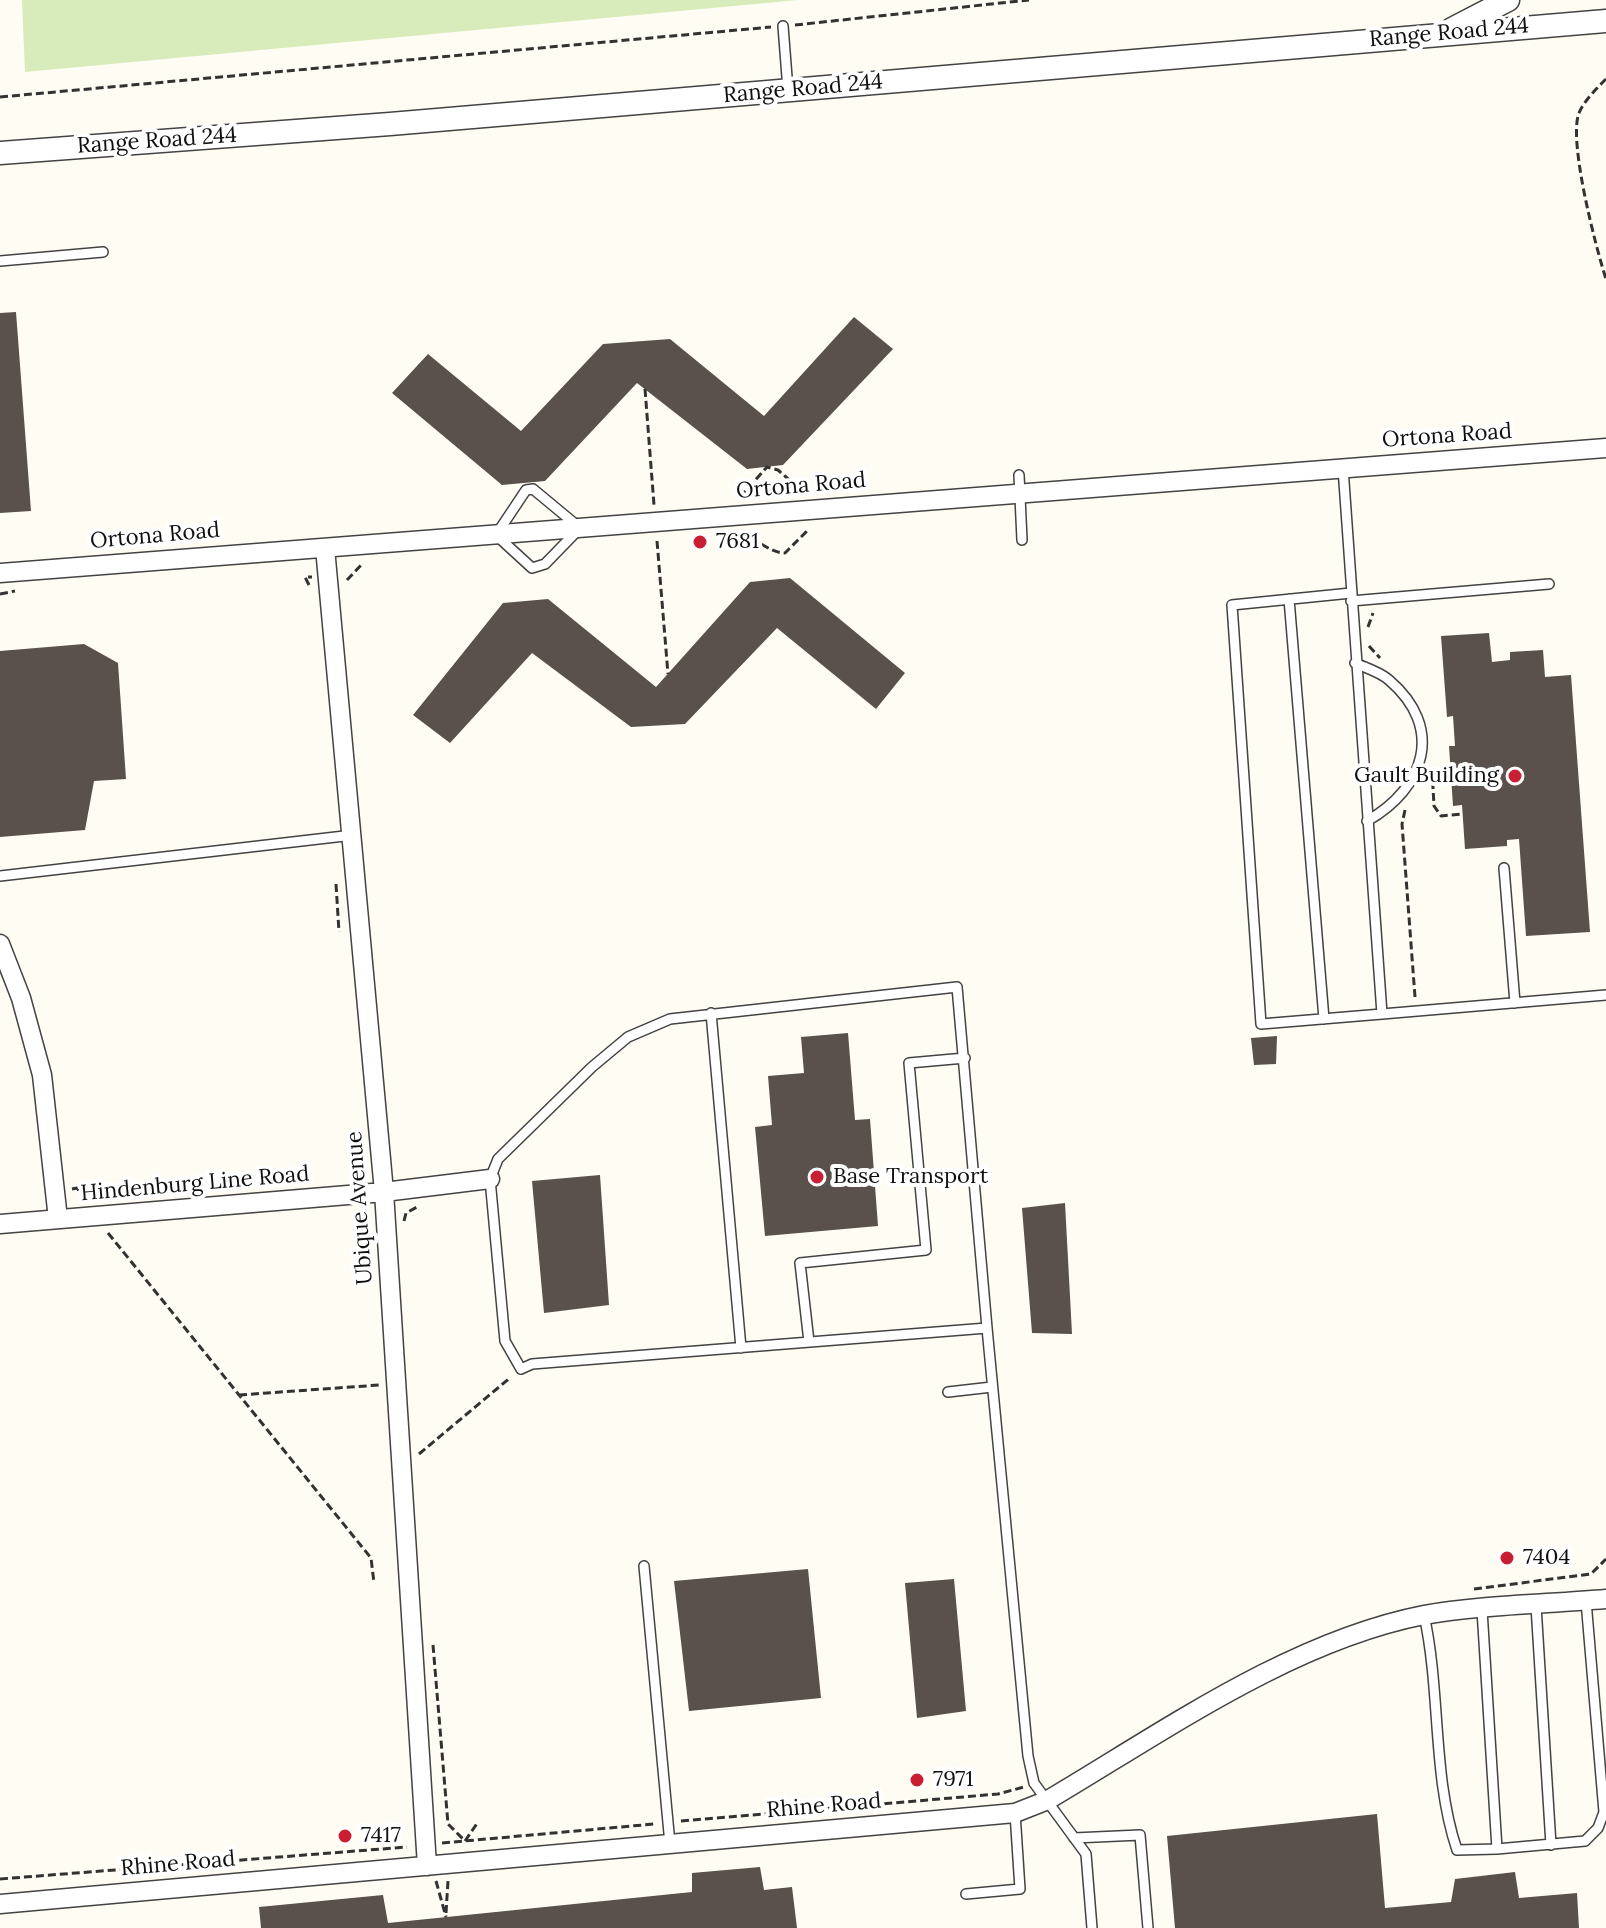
<!DOCTYPE html>
<html>
<head>
<meta charset="utf-8">
<style>
	body { margin:0 }
	canvas { display:block; background:#fffcf3 }
</style>
</head>
<body>
<canvas width="1606" height="1928"></canvas>
<script>
const c = document.querySelector('canvas').getContext('2d');
c.lineJoin = 'round';
function fillPath(path, color) { c.fillStyle = color; c.fill(path, 'evenodd'); }
function strokePath(path, color, width, dash) { c.strokeStyle = color; c.lineWidth = width; c.lineCap = dash ? 'butt' : 'round'; c.setLineDash(dash || []); c.stroke(path); }
function drawText(font, color, halo, rows, align = 'center') {
  c.font = font + ' Lora,serif'; c.lineWidth = 8; c.setLineDash([]); c.textBaseline = 'middle'; c.strokeStyle = halo; c.fillStyle = color; for (const [text, x, y, turn = 0] of rows) {
    c.save(); c.translate(x, y); c.rotate((+turn || 0) * Math.PI / 180); c.textAlign = isNaN(turn) ? turn : align; if (halo) c.strokeText(text, 0, 0); c.fillText(text, 0, 0); c.restore();
  }
}
const green = new Path2D(`
	M22 0H798L25 72Z`);
const building = new Path2D(`
	M16 312 31 511 0 513V313Z
	M854 317 893 349 783 465 747 469 637 383 545 481 502 485 392 393 428 354 521 431 603 344 670 339 764 416Z
	M790 578 905 673 876 709 777 628 685 724 631 727 532 653 450 743 413 715 503 603 548 599 656 687 750 582Z
	M1489 633 1492 662 1510 660V652L1543 650 1545 677 1571 675 1590 932 1526 936 1519 839 1507 840V846L1465 849 1462 805 1453 806 1449 746H1455L1453 716 1447 717 1441 636Z
	M84 644 118 663 126 779 94 781 85 830 0 837V651Z
	M848 1033 855 1120 870 1119 878 1226 765 1236 755 1127 772 1125 768 1076 804 1073 801 1037Z
	M1277 1036 1276 1064 1254 1065 1251 1038Z
	M600 1175 609 1305 544 1313 532 1181Z
	M1065 1203 1072 1334 1032 1333 1022 1208Z
	M808 1569 821 1698 689 1711 674 1581Z
	M954 1579 966 1711 917 1718 905 1583Z
	M1377 1814 1385 1908 1451 1902 1455 1879 1515 1872 1519 1898 1577 1893 1579 1928H1175L1167 1836Z
	M760 1867 764 1890 792 1887 797 1928H261L259 1907 383 1895 388 1923 692 1892V1873Z`);
const path = new Path2D(`
	M795 25 1029 0
	M1606 79C1597 88 1584 101 1579 113 1568 141 1596 248 1606 279
	M0 97 771 27
	M645 389 654 505
	M740 497 767 467 778 470 803 492
	M740 534C757 538 769 553 785 553L809 529
	M657 541 668 674
	M347 580 363 563
	M309 585 305 577H312
	M0 594 15 591
	M1368 627 1373 613
	M1369 646 1380 658
	M1432 769 1434 806 1441 816 1462 814
	M1405 810 1402 824 1415 997
	M336 884 339 932
	M72 1189 77 1188 86 1201
	M404 1221 406 1213 417 1207
	M108 1233 371 1558 374 1583
	M239 1395 379 1385
	M419 1454 511 1377
	M1474 1589 1591 1574 1606 1559
	M433 1645 448 1824 465 1841
	M681 1821 998 1794 1024 1787
	M465 1841 478 1822
	M442 1843 654 1824
	M0 1879 407 1847
	M436 1881 446 1917
	M446 1913 448 1881`);
const service = new Path2D(`
	M783 26 788 90
	M0 261 103 252
	M1343 468 1382 1014 1606 995
	M1019 475 1022 540
	M533 489 580 528 545 564 532 568 496 535 526 490Z
	M1351 593 1232 605 1261 1024 1382 1014
	M1289 599 1324 1019
	M1351 601 1549 584
	M1355 663C1366 668 1380 672 1389 680 1445 728 1425 788 1367 821
	M1504 868 1515 1003
	M0 876 353 835
	M711 1013 741 1348
	M987 1328 957 987 670 1019 628 1037 592 1067 498 1159 490 1179 505 1341 521 1369 532 1364 987 1328 1028 1756 1034 1783 1086 1854 1092 1928
	M809 1342 800 1263 926 1250 909 1063 965 1058
	M948 1392 992 1387
	M644 1566 670 1844
	M1536 1606 1551 1845
	M1482 1610 1497 1849 1585 1841 1598 1828 1604 1812 1586 1601
	M1424 1615C1441 1692 1432 1776 1457 1850L1497 1849
	M1074 1838 1140 1835 1148 1928
	M966 1894 1020 1889 1015 1813`);
const minor = new Path2D(`
	M325 548 384 1192 427 1866
	M0 573 1606 448
	M0 944 21 998 42 1075 58 1219
	M0 1224 384 1192 490 1179
	M0 1904 1015 1813 1048 1800C1163 1732 1291 1641 1424 1615 1478 1605 1549 1604 1606 1599`);
const tertiary = new Path2D(`
	M1452 29 1508 0
	M0 153 390 124 1606 21`);
const markers = [
	[700,542,8,"#c82032"],
	[1515,776,8,"#c82032"],
	[817,1177,8,"#c82032"],
	[1507,1558,8,"#c82032"],
	[917,1780,8,"#c82032"],
	[345,1836,8,"#c82032"]
];
const streetNames = [
	["Range Road 244",1449,33,-5],
	["Range Road 244",803,89,-5],
	["Range Road 244",157,141,-4],
	["Ortona Road",1447,436,-4],
	["Ortona Road",801,486,-5],
	["Ortona Road",155,536,-5],
	["Hindenburg Line Road",195,1184,-5],
	["Ubique Avenue",360,1208,-94],
	["Rhine Road",824,1806,-5],
	["Rhine Road",178,1864,-5]
];
const poiNames = [
	["7681",716,542],
	["Gault Building",1499,776,"right"],
	["Base Transport",833,1177],
	["7404",1523,1558],
	["7971",933,1780],
	["7417",361,1836]
];
fillPath(green, '#d7ecba');
fillPath(building, '#5a504c');
strokePath(service, '#434343', 12);
strokePath(minor, '#434343', 21);
strokePath(tertiary, '#434343', 25);
strokePath(path, '#323232', 3, [8, 4]);
strokePath(service, '#fff', 9);
strokePath(minor, '#fff', 18);
strokePath(tertiary, '#fff', 22);
for (const [x, y, r, color] of markers) { const dot = new Path2D(); dot.arc(x, y, r, 0, 2 * Math.PI); c.fillStyle = color; c.fill(dot); strokePath(dot, '#fff', 3); }
drawText('22px', '#101010', '#fff', streetNames);
drawText('22px', '#101010', '#fff', poiNames, 'left');
</script>
</body>
</html>
